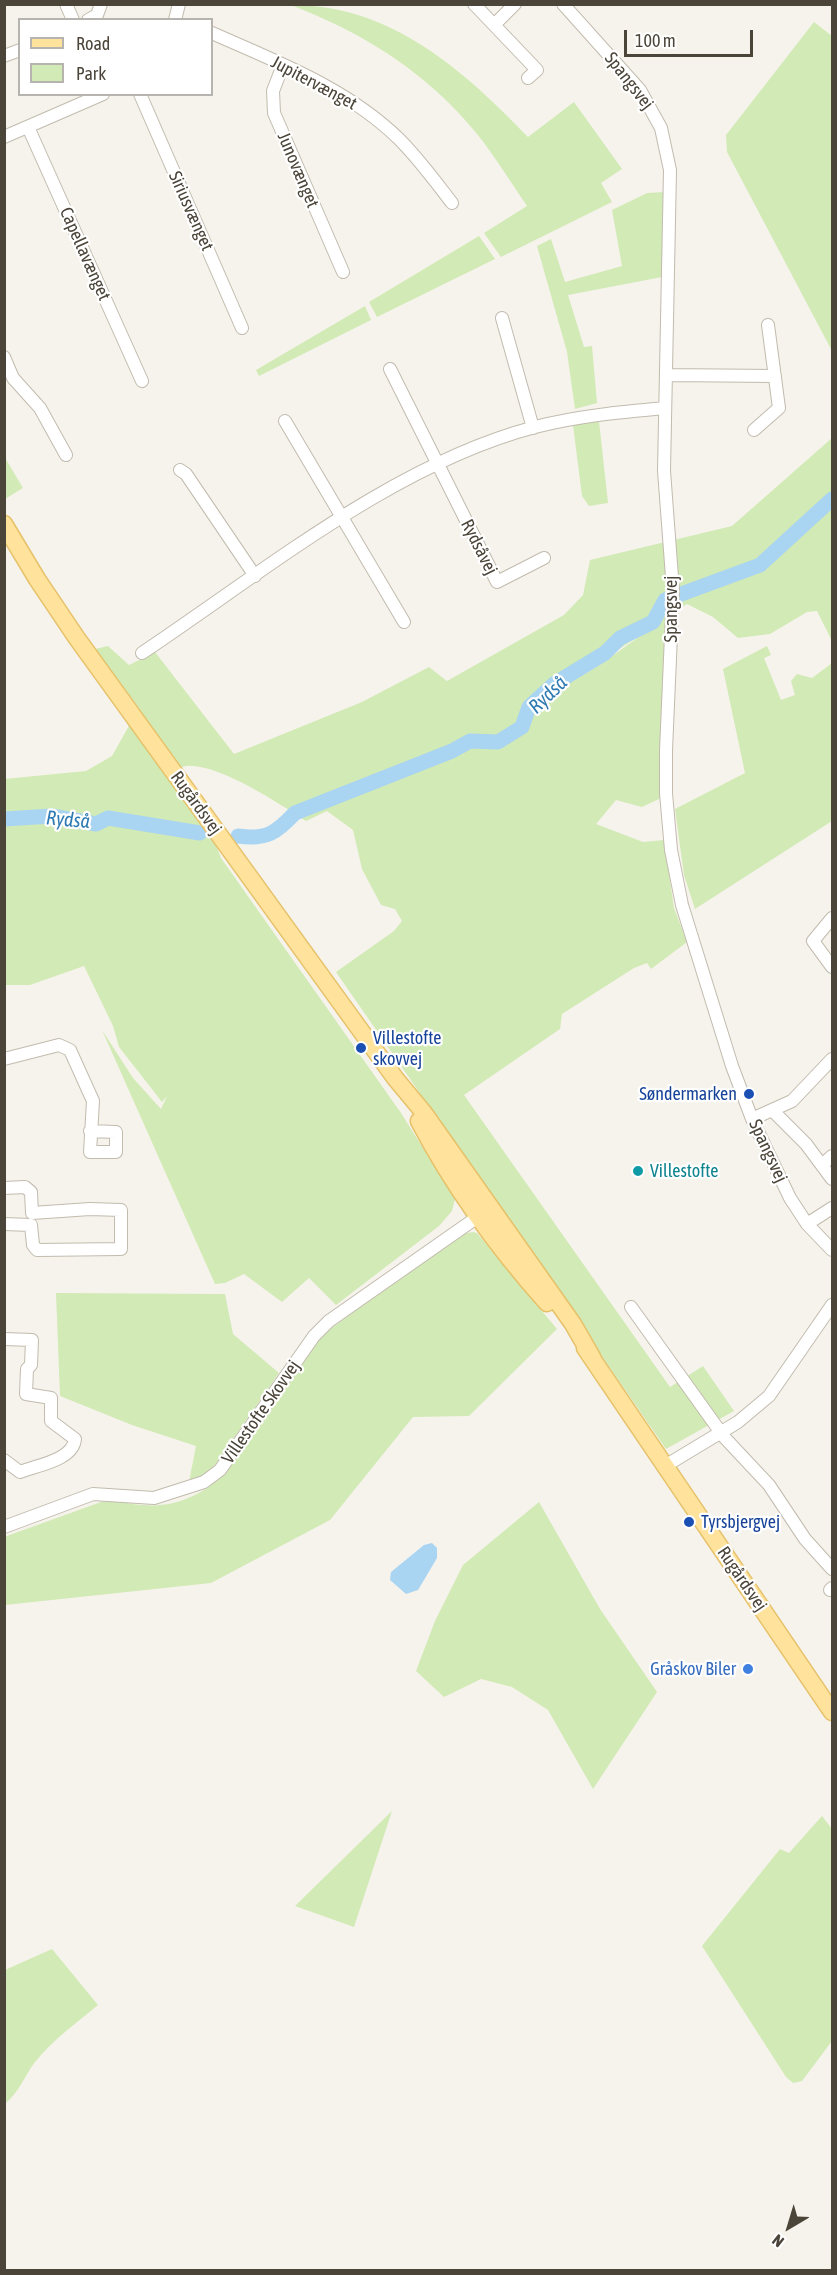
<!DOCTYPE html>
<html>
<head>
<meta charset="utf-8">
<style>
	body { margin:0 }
	#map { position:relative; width:837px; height:2275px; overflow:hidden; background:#f6f3ec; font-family:"Asap Condensed",sans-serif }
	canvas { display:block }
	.frame { position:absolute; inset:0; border:6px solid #4b4439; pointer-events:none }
	.legend { position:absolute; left:18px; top:18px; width:195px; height:78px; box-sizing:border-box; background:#fff; border:2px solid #b7b4b0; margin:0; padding:8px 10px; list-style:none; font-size:18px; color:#4b4439 }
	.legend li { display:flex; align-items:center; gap:12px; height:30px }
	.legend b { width:30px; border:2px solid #b7b4b0 }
	.north { position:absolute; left:759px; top:2197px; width:60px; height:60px; -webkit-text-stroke:4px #fff; paint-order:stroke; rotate:218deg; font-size:16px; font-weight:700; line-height:24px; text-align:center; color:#4b4439 }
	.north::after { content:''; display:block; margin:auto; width:21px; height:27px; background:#4b4439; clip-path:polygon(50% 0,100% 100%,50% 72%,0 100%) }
	.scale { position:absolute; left:624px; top:30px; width:129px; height:27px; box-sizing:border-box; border:3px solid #4b4439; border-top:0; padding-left:8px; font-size:18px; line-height:21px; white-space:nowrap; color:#4b4439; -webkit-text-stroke:4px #fff; paint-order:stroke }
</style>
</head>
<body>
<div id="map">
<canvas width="837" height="2275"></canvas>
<div class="frame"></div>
<ul class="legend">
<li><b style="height:8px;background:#ffe39c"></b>Road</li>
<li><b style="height:16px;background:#d2eab5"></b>Park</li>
</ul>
<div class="north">N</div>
<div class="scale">100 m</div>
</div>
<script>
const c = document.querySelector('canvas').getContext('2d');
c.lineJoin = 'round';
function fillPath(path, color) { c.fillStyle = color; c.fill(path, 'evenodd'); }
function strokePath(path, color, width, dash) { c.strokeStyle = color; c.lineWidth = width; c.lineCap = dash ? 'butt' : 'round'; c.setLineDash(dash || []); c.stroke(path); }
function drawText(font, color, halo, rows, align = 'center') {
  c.font = font + ' "Asap Condensed",sans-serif'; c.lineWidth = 4.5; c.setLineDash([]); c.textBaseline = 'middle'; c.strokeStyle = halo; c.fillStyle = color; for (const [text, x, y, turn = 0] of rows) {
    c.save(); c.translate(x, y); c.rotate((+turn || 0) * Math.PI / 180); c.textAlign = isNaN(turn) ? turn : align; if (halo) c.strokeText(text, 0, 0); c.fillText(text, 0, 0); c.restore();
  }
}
const green = new Path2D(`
	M291 5C389 4 464 70 528 137L574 102 622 169 601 183 612 202 501 257 484 233 527 206C507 177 489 146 465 120 417 66 358 31 291 5Z
	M814 22 832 36V351L727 152 726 135Z
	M664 192 662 277 568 295 584 347 592 346 597 403 575 409 567 352 537 246 551 239 565 282 622 266 612 210 647 193Z
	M479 236 495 259 377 317 369 302Z
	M365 306 371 320 259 376 256 370Z
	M599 421 608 503 589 506 582 496 573 425Z
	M832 438V641L817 611 807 612 770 634 738 638 713 617 687 604 666 618 660 751 661 798 642 807 616 800 596 824 643 842 664 840 674 908 687 942 651 969 647 963 634 968 562 1014 560 1029 464 1095 670 1387 703 1366 734 1411 666 1449 336 972 394 931 402 921 395 909 381 905 362 869 353 830 327 811 306 821C278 803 218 763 186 766 180 767 174 772 169 775L214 840 221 858 401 1113 455 1199 452 1211 439 1226 336 1305 309 1278 282 1302 244 1274 225 1283 215 1284 102 1030 133 1078 161 1109 167 1096 162 1102 119 1047 113 1026 84 966 30 985H5L4 779 86 771 112 756 139 708 95 649 108 646 129 665 155 652 234 754 362 702 429 667 447 681 564 615 583 595 590 560 732 526ZM643 634 598 666 560 688 642 634Z
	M4 456 23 488 5 499H4Z
	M767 646 771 655 764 658 781 700 795 695 791 681 797 674 812 678 832 663V821L695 909 684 875 675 809 745 773 723 669Z
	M473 1232 477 1233 557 1329 469 1416 413 1417 330 1520 211 1583 5 1605 4 1537 101 1502C117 1500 128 1504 143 1505 174 1508 203 1495 224 1474L317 1339 457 1235Z
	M56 1293 225 1294 233 1334 279 1373 213 1468 201 1479 189 1482 196 1446 132 1425 60 1396Z
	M539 1502 600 1609 657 1692 593 1789 548 1710 512 1687 481 1679 444 1697 416 1671 435 1621 463 1565Z
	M392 1811 354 1927 295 1906Z
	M822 1816 832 1829V2041L802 2081 793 2083 786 2077 702 1946 780 1849 789 1853Z
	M52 1949 98 2005C76 2023 53 2040 35 2062 24 2077 19 2092 5 2104V1970Z`);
const water = new Path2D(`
	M432 1543 437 1548V1558L418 1590 406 1594 390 1580 391 1572 424 1545Z`);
const river = new Path2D(`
	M4 819 52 816 96 824 108 818 200 833
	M238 836C267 840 276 833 295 813L452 751 470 741 498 742 522 727 529 707 554 684 605 653 620 638 653 622 665 600 760 565 832 499`);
const minor = new Path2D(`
	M66 4 73 20
	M474 4 537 70 528 78
	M563 4 640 90 661 128 670 170 664 471 673 590 666 750V793L671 850 682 905 732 1066 752 1119 790 1198 807 1224 832 1250
	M88 20 97 15 101 4
	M175 20 179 4
	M495 24 515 4
	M212 33C277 62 347 88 399 139 419 159 435 181 452 203
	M4 56 20 50
	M283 65 273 91 274 113 343 272
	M140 94 242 328
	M28 127 142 381
	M4 137 103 94
	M502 318 533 428
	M4 357 13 378 40 408 66 455
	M390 369 497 582 544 558
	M666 375 775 376
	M285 421 404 622
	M754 430 779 408 768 325
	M180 470 186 474 255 576
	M142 653C262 573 394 464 535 427 578 416 621 412 665 408
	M832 918 813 941 832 967
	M4 1059 59 1045 70 1050 93 1101 90 1152H116V1132L90 1131
	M772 1110 806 1144 832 1179
	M752 1119 792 1101 832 1059
	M822 1165 832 1156
	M4 1188 25 1187 31 1192 32 1213 90 1209 121 1210V1249L37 1250 33 1245 31 1225 4 1224
	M807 1224 832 1208
	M631 1307 724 1437 769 1485 805 1539 832 1569
	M4 1339 32 1340 31 1365 27 1369 26 1394 51 1398V1421L75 1439C73 1460 38 1465 20 1472L4 1460
	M665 1466 738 1422 769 1396 832 1305
	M4 1527 93 1494 154 1498 204 1482 220 1470 314 1336 329 1321 479 1216
	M830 1590 832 1588`);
const major = new Path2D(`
	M4 524 37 579 76 637 395 1078 424 1113 573 1324 592 1357
	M419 1121C453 1186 498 1248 547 1303
	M585 1348 832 1712`);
const markers = [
	[361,1048,6,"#1a4fb4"],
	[749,1094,6,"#1a4fb4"],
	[638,1171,6,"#0f9aa8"],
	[689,1522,6,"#1a4fb4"],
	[748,1669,6,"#3f7fe0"]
];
const streetNames = [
	["Spangsvej",629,81,52],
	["Jupitervænget",314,83,28],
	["Junovænget",298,170,67],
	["Siriusvænget",191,211,66],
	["Capellavænget",85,254,66],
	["Rydsåvej",479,547,63],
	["Spangsvej",671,609,-90],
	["Rugårdsvej",196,803,54],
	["Spangsvej",768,1151,65],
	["Villestofte Skovvej",261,1412,-55],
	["Rugårdsvej",742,1579,56]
];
const transitNames = [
	["Villestofte",373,1038],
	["skovvej",373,1059],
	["Søndermarken",737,1094,"right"],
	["Tyrsbjergvej",701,1522]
];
const cultureNames = [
	["Villestofte",650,1171]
];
const shopNames = [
	["Gråskov Biler",736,1669]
];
const waterNames = [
	["Rydså",548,695,-44],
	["Rydså",68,820,5]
];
fillPath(green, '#d2eab5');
fillPath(water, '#a9d4f2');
strokePath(river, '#a9d4f2', 15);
strokePath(minor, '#c2bbae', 14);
strokePath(major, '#e6c16a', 19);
strokePath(minor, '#fff', 12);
strokePath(major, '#ffe39c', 16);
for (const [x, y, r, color] of markers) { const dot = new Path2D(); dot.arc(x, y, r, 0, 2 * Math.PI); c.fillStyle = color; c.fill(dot); strokePath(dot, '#fff', 2); }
drawText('18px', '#4b4439', '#fff', streetNames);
drawText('18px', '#164399', '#fff', transitNames, 'left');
drawText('18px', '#0d838f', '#fff', cultureNames, 'left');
drawText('18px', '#366cbe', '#fff', shopNames, 'right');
drawText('italic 20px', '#2e7ab2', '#fff', waterNames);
</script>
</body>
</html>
